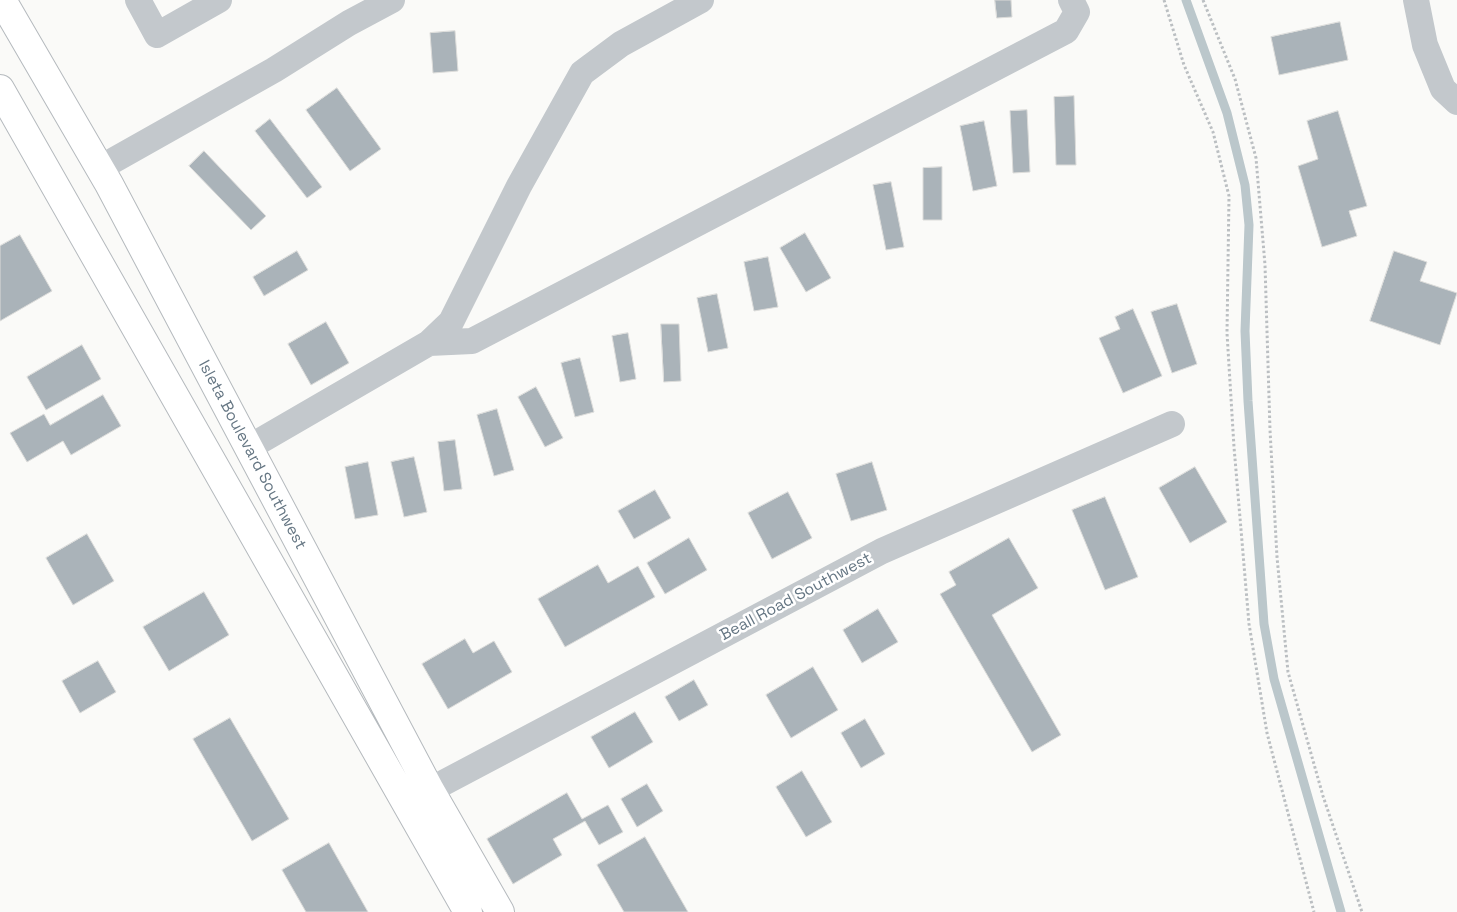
<!DOCTYPE html>
<html>
<head>
<meta charset="utf-8">
<style>
	body { margin:0 }
	canvas { display:block; background:#fafaf8 }
</style>
</head>
<body>
<canvas width="1457" height="912"></canvas>
<script>
const c = document.querySelector('canvas').getContext('2d');
c.lineJoin = 'round';
function strokePath(path, color, width, dash) { c.strokeStyle = color; c.lineWidth = width; c.lineCap = dash ? 'butt' : 'round'; c.setLineDash(dash || []); c.stroke(path); }
function fillPath(path, color) { c.fillStyle = color; c.fill(path, 'evenodd'); }
function drawText(font, color, halo, rows, align = 'center') {
  c.font = font + ' "Space Grotesk",sans-serif'; c.lineWidth = 5; c.setLineDash([]); c.textBaseline = 'middle'; c.strokeStyle = halo; c.fillStyle = color; for (const [text, x, y, turn = 0] of rows) {
    c.save(); c.translate(x, y); c.rotate((+turn || 0) * Math.PI / 180); c.textAlign = isNaN(turn) ? turn : align; if (halo) c.strokeText(text, 0, 0); c.fillText(text, 0, 0); c.restore();
  }
}
const stream = new Path2D(`
	M1186 0 1227 113 1245 185 1249 225 1245 331 1248 401 1264 624 1274 679 1341 912`);
const building = new Path2D(`
	M995 0H1011L1012 17 997 18Z
	M1340 22 1348 60 1279 75 1271 37Z
	M455 31 458 71 433 73 430 33Z
	M337 88 381 149 350 171 306 110Z
	M1074 96 1076 165H1056L1054 97Z
	M1027 110 1030 172 1013 173 1010 111Z
	M1338 111 1367 206 1349 211 1357 236 1322 247 1298 166 1318 159 1307 121Z
	M270 119 322 187 307 198 255 131Z
	M984 121 997 186 973 191 960 126Z
	M204 151 266 216 251 230 189 166Z
	M942 167V220H923V168Z
	M891 182 904 247 886 250 873 185Z
	M805 233 831 278 806 292 780 248Z
	M20 235 52 291 0 321V246Z
	M297 251 308 270 264 296 253 277Z
	M1394 251 1427 262 1420 281 1457 293 1440 345 1370 321Z
	M768 257 778 307 754 311 744 262Z
	M717 294 728 348 708 352 697 298Z
	M1177 304 1197 364 1172 373 1151 312Z
	M1133 309 1162 376 1123 393 1099 338 1120 329 1115 317Z
	M326 322 349 363 311 385 288 344Z
	M661 324H679L681 381 664 382Z
	M628 333 636 379 620 382 612 336Z
	M82 345 101 379 46 410 27 377Z
	M580 358 594 412 575 417 561 363Z
	M536 387 563 438 545 447 518 397Z
	M103 395 121 426 71 455 63 441 27 462 10 433 44 414 50 425Z
	M497 409 514 470 494 476 477 415Z
	M455 440 462 489 444 491 438 442Z
	M414 457 427 512 404 517 391 462Z
	M368 462 378 515 355 519 345 467Z
	M872 462 887 510 851 521 836 474Z
	M1195 467 1227 522 1190 543 1159 488Z
	M655 490 671 518 634 539 618 511Z
	M788 492 812 538 772 559 748 513Z
	M1105 497 1138 577 1105 590 1072 510Z
	M87 534 114 581 73 605 46 558Z
	M689 538 707 570 665 594 647 563Z
	M1009 538 1038 588 992 615 1061 735 1032 752 940 594 956 585 949 572Z
	M598 565 608 583 638 566 655 597 565 647 538 599Z
	M204 592 229 635 169 671 143 627Z
	M878 609 898 642 862 663 843 630Z
	M465 639 473 653 494 641 512 672 448 709 422 664Z
	M98 661 116 692 80 713 62 681Z
	M813 667 838 710 791 738 766 695Z
	M694 680 708 705 679 721 665 697Z
	M635 712 653 742 609 768 591 737Z
	M230 718 289 819 252 841 193 739Z
	M865 719 885 754 861 768 841 733Z
	M802 771 832 822 806 837 776 787Z
	M647 784 663 811 637 827 621 799Z
	M567 793 582 819 608 805 623 832 599 845 585 821 553 839 562 855 513 884 487 839Z
	M645 837 688 912H624L597 865Z
	M329 843 368 912H306L282 870Z`);
const path = new Path2D(`
	M1164 0 1184 65 1213 132 1229 196 1227 333 1234 447 1249 624 1267 733 1314 912
	M1203 0 1235 79 1256 158 1265 265 1270 430 1277 557 1288 672 1323 796 1362 912`);
const minor = new Path2D(`
	M138 0 157 35 219 0
	M1416 0 1425 45 1443 89 1457 102
	M100 168 274 70 349 23 392 0
	M429 343 472 341 1066 31 1077 12 1071 0
	M248 448 429 343 451 322 519 186 582 73 621 44 701 0
	M430 790 882 551 1172 424`);
const major = new Path2D(`
	M2 0 109 184 430 790 500 912
	M0 89 468 912`);
const streetNames = [
	["Isleta Boulevard Southwest",252,455,62],
	["Beall Road Southwest",796,597,-28]
];
strokePath(stream, '#bbc7cb', 9);
fillPath(building, '#aab3b9');
strokePath(building, '#dcdcda', 1);
strokePath(major, '#b5babe', 30);
strokePath(path, '#bbbfc2', 3, [2.5, 2.5]);
strokePath(minor, '#c3c8cc', 26);
strokePath(major, '#fff', 28);
drawText('16px', '#657683', '#fff', streetNames);
</script>
</body>
</html>
